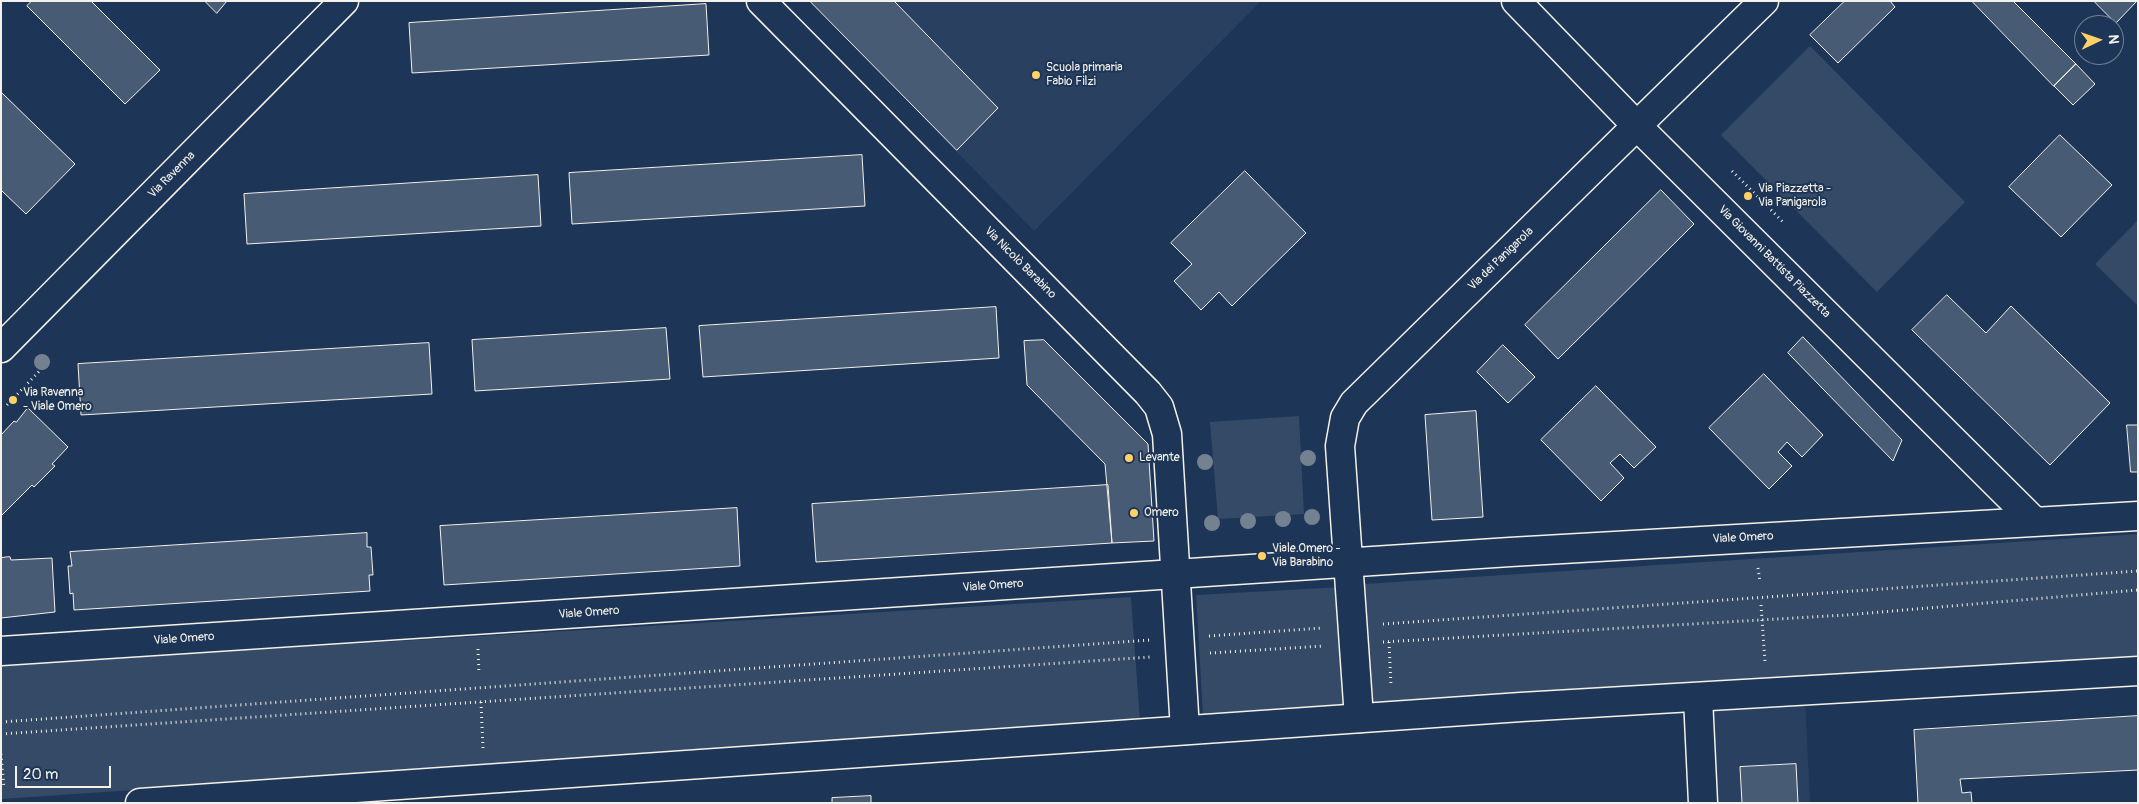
<!DOCTYPE html>
<html>
<head>
<meta charset="utf-8">
<style>
	body { margin:0 }
	#map { position:relative; width:2139px; height:804px; overflow:hidden; background:#1d3557; font-family:Pangolin,sans-serif }
	canvas { display:block }
	.frame { position:absolute; inset:0; border:2px solid #f4f1e8; pointer-events:none }
	.north { position:absolute; left:2074px; top:15px; width:50px; height:50px; box-sizing:border-box; background:#1d3557; border:1px solid #738091; border-radius:50%; rotate:87deg; font-size:14px; font-weight:700; line-height:20px; text-align:center; color:#f4f1e8 }
	.north::after { content:''; display:block; margin:auto; width:18px; height:22px; background:#ffd166; clip-path:polygon(50% 0,100% 100%,50% 72%,0 100%) }
	.scale { position:absolute; left:15px; top:766px; width:96px; height:22px; box-sizing:border-box; border:2px solid #f4f1e8; border-top:0; padding-left:6px; font-size:15px; line-height:18px; white-space:nowrap; color:#f4f1e8; -webkit-text-stroke:4px #1d3557; paint-order:stroke }
</style>
</head>
<body>
<div id="map">
<canvas width="2139" height="804"></canvas>
<div class="frame"></div>
<div class="north">N</div>
<div class="scale">20 m</div>
</div>
<script>
const c = document.querySelector('canvas').getContext('2d');
c.lineJoin = 'round';
function fillPath(path, color) { c.fillStyle = color; c.fill(path, 'evenodd'); }
function strokePath(path, color, width, dash) { c.strokeStyle = color; c.lineWidth = width; c.lineCap = dash ? 'butt' : 'round'; c.setLineDash(dash || []); c.stroke(path); }
function drawText(font, color, halo, rows, align = 'center') {
  c.font = font + ' Pangolin,sans-serif'; c.lineWidth = 4; c.setLineDash([]); c.textBaseline = 'middle'; c.strokeStyle = halo; c.fillStyle = color; for (const [text, x, y, turn = 0] of rows) {
    c.save(); c.translate(x, y); c.rotate((+turn || 0) * Math.PI / 180); c.textAlign = isNaN(turn) ? turn : align; if (halo) c.strokeText(text, 0, 0); c.fillText(text, 0, 0); c.restore();
  }
}
const built = new Path2D(`
	M810 1H1261L1034 231Z
	M1805 698 1810 803H1710L1705 704Z`);
const green = new Path2D(`
	M1810 46 1965 202 1877 292 1721 135Z
	M2138 220V306L2095 264Z
	M1299 416 1304 514 1218 519 1210 422Z
	M2138 534V656L1370 706 1364 584Z
	M1343 587 1350 707 1203 715 1196 595Z
	M1131 597 1140 722 1 799V665Z`);
const building = new Path2D(`
	M32 1H91L160 70 125 104 27 6Z
	M205 1H227L217 13Z
	M810 1H894L998 108 957 150Z
	M1845 1H1890L1895 7 1838 63 1810 35Z
	M1972 1H2013L2076 64 2054 86Z
	M2094 1H2137L2116 23Z
	M706 4 709 55 412 73 409 23Z
	M2076 64 2095 84 2073 105 2054 86Z
	M1 92 75 164 26 214 1 190Z
	M2060 135 2112 185 2061 237 2009 187Z
	M862 155 865 206 572 224 569 173Z
	M1245 171 1306 233 1232 306 1219 292 1201 310 1174 281 1192 264 1171 243Z
	M538 175 541 226 247 244 244 194Z
	M1661 190 1694 224 1558 359 1525 325Z
	M1947 295 1986 333 2011 306 2110 403 2050 465 1912 330Z
	M996 307 999 358 703 377 699 326Z
	M666 328 670 379 475 391 472 340Z
	M1803 337 1902 440 1893 461 1788 353Z
	M1044 340 1148 444 1154 541 1112 543 1105 464 1027 385 1024 341Z
	M429 343 432 394 81 415 78 364Z
	M1503 345 1535 377 1508 403 1477 372Z
	M1764 374 1823 435 1802 457 1787 442 1778 452 1792 466 1769 489 1709 428Z
	M1596 386 1656 447 1634 468 1620 454 1610 463 1624 478 1601 501 1541 440Z
	M28 408 68 447 52 464 55 466 34 487 32 485 1 516V435L14 421 16 422Z
	M1476 411 1483 517 1432 520 1425 415Z
	M2127 425H2138V472H2131Z
	M1108 485 1112 543 816 562 812 504Z
	M737 508 740 566 444 585 440 526Z
	M367 533V547H371L373 575H369L370 591 74 610 73 593 70 594 68 566H72L70 552Z
	M10 557 11 560 52 558 55 612 1 618V558Z
	M2138 716V770L1960 779 1962 793 1971 792 1972 803H1918L1914 730Z
	M1796 764 1798 803H1742L1740 767Z
	M871 796V803H832V798Z`);
const path = new Path2D(`
	M1732 171 1783 222
	M7 405 50 360
	M1758 568 1760 582
	M1761 605 1765 662
	M1383 624 2138 571
	M1209 636 1322 628
	M1383 642 1846 615 2138 590
	M1389 642 1391 686
	M478 649 479 673
	M1210 653 1324 646
	M481 702 483 749
	M1 722 1150 640
	M1 734 1151 657
	M1 754 4 788`);
const street = new Path2D(`
	M761 1 1148 393 1159 407 1167 434 1185 730
	M1516 1 1637 126 2034 521
	M1698 698 1703 803
	M1359 718 1340 446 1345 418 1354 403 1764 1`);
const secondary = new Path2D(`
	M1 348 344 1
	M1 651 1510 552 2138 516
	M140 803 1521 707 2138 671`);
const trees = [
	[42,362],
	[1308,458],
	[1205,462],
	[1312,517],
	[1283,519],
	[1248,521],
	[1212,523]
];
const markers = [
	[1036,75,5,"#ffd166"],
	[1748,196,5,"#ffd166"],
	[13,400,5,"#ffd166"],
	[1129,458,5,"#ffd166"],
	[1134,513,5,"#ffd166"],
	[1262,556,5,"#ffd166"]
];
const poiNames = [
	["Scuola primaria",1046,68],
	["Fabio Filzi",1046,82],
	["Via Piazzetta -",1758,189],
	["Via Panigarola",1758,203],
	["Via Ravenna",23,393],
	["- Viale Omero",23,407],
	["Levante",1139,458],
	["Omero",1144,513],
	["Viale Omero -",1272,549],
	["Via Barabino",1272,563]
];
const streetNames = [
	["Via Ravenna",172,175,-45],
	["Via dei Panigarola",1501,259,-44],
	["Via Giovanni Battista Piazzetta",1774,262,45],
	["Via Nicolò Barabino",1020,263,45],
	["Viale Omero",1743,538,-3],
	["Viale Omero",993,586,-4],
	["Viale Omero",589,613,-4],
	["Viale Omero",184,639,-4]
];
fillPath(built, '#2a4060');
fillPath(green, '#354a67');
fillPath(building, '#485b74');
strokePath(building, '#f4f1e8', 1);
strokePath(street, '#f4f1e8', 31);
strokePath(secondary, '#f4f1e8', 31);
strokePath(path, '#f4f1e8', 3, [1, 4]);
strokePath(street, '#1d3557', 28);
strokePath(secondary, '#1d3557', 28);
c.fillStyle = '#748191';
for (const [x, y] of trees) { c.beginPath(); c.arc(x, y, 8, 0, 2 * Math.PI); c.fill(); }
for (const [x, y, r, color] of markers) { const dot = new Path2D(); dot.arc(x, y, r, 0, 2 * Math.PI); c.fillStyle = color; c.fill(dot); strokePath(dot, '#1d3557', 2); }
drawText('12px', '#f4f1e8', '#1d3557', poiNames, 'left');
drawText('12px', '#f4f1e8', '#1d3557', streetNames);
</script>
</body>
</html>
